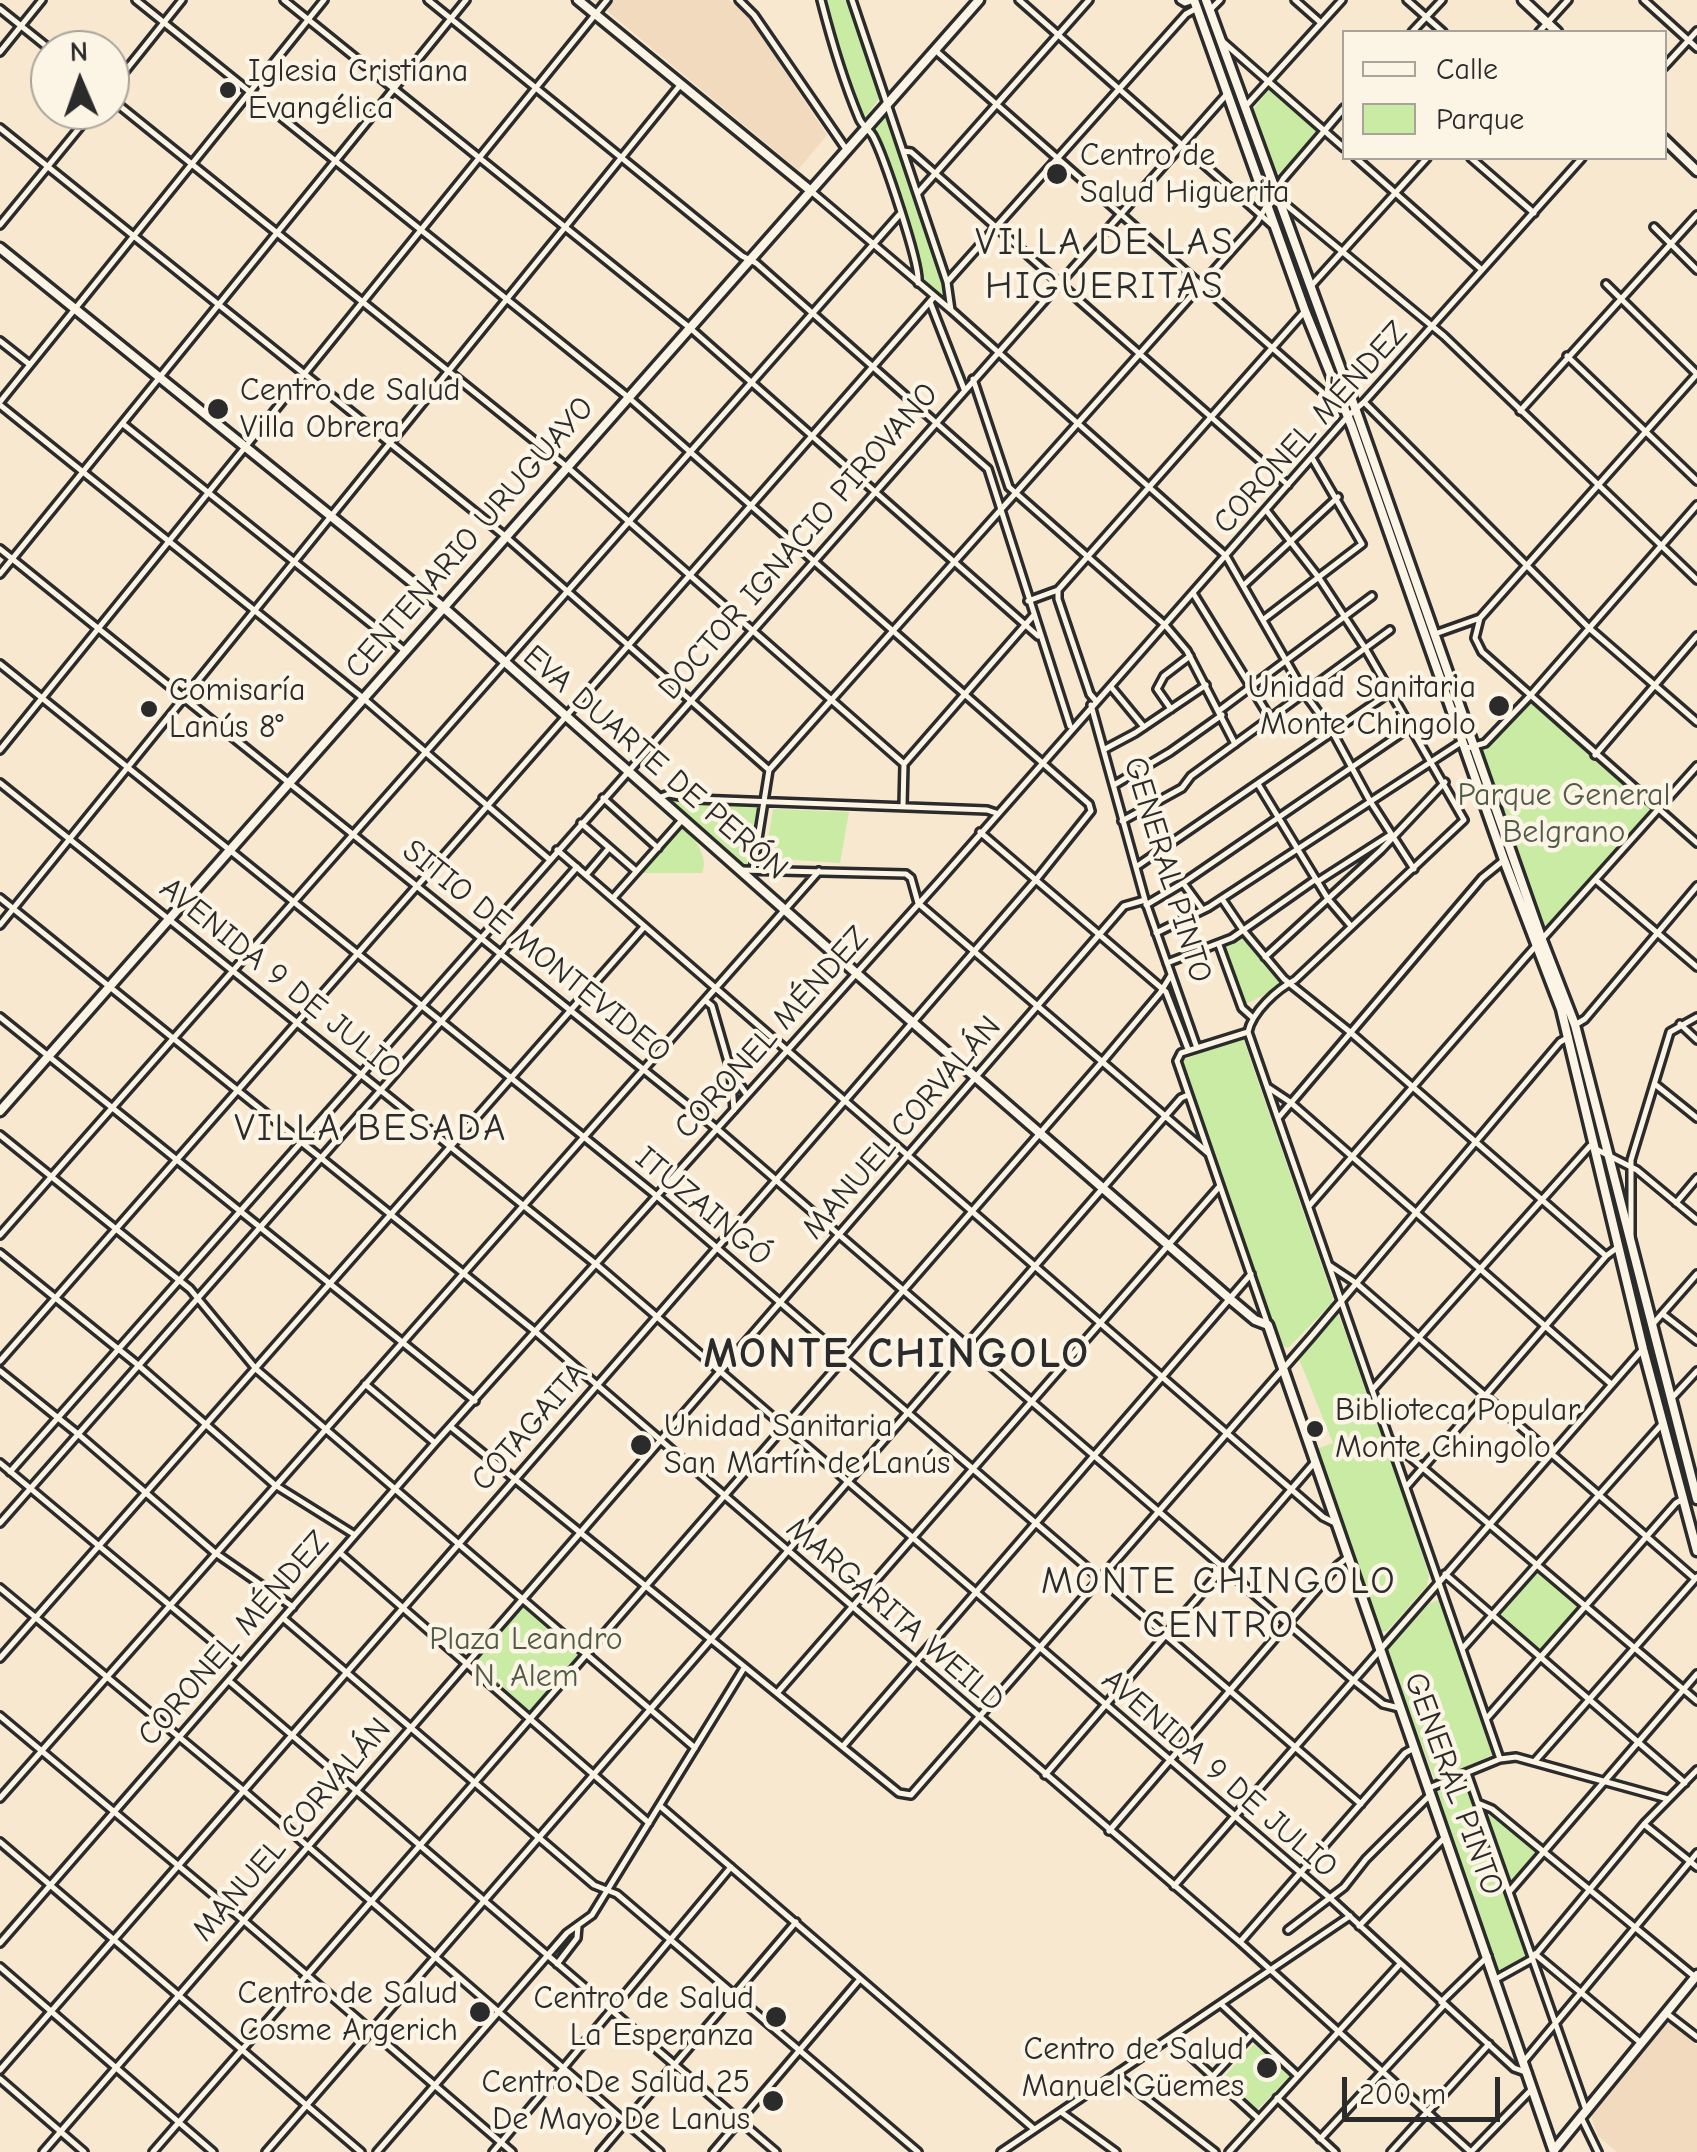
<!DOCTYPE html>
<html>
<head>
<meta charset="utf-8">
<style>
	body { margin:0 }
	#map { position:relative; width:1697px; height:2152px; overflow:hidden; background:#f8e8d0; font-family:"Comic Neue",sans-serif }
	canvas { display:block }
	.legend { position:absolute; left:1342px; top:30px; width:325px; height:130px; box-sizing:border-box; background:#fcf5e5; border:2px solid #a8a49b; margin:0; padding:12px 18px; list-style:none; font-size:30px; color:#2b2b2b }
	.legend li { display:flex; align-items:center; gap:20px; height:50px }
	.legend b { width:50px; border:2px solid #a8a49b }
	.north { position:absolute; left:30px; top:30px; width:100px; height:100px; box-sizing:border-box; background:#fcf5e5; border:2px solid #a8a49b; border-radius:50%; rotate:358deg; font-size:28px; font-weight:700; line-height:40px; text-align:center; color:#2b2b2b }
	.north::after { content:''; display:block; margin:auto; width:35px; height:45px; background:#2b2b2b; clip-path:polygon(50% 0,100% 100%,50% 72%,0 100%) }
	.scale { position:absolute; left:1342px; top:2077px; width:158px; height:45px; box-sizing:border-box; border:5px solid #2b2b2b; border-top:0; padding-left:12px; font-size:30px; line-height:35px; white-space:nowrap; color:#2b2b2b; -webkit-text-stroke:8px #fcf5e5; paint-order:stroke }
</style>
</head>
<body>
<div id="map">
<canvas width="1697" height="2152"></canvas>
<ul class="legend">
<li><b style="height:12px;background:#fcf5e5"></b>Calle</li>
<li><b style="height:28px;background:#c9eba4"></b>Parque</li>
</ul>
<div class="north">N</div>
<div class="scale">200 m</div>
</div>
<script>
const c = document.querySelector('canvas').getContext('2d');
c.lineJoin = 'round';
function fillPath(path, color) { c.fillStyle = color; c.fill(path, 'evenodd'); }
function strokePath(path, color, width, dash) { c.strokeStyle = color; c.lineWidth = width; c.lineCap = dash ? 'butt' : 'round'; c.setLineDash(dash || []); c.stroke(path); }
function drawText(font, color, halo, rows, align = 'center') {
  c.font = font + ' "Comic Neue",sans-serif'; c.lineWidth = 9; c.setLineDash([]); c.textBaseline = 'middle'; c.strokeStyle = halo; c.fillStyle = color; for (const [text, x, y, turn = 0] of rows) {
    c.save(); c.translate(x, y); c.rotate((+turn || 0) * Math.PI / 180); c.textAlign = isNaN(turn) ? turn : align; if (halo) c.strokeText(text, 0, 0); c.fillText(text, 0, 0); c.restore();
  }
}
const built = new Path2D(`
	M594 0H729L748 16 827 135 798 170Z
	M1671 2023 1697 2046V2152H1617L1598 2136 1591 2116 1666 2025Z`);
const green = new Path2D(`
	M823 0H849L881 96 864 119 840 57Z
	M1271 87 1317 128 1318 133 1278 174 1273 170 1252 111Z
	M884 118 889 121 946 288 948 301 923 283V275L874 129Z
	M1530 701 1653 809 1542 936 1478 752Z
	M673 798 759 805 747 867 742 866 668 802Z
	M773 809 849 812 840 863 765 858Z
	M682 828 688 830C696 843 709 858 702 873H639Z
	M1242 936 1283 982 1282 986 1244 1005 1222 947Z
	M1243 1038 1333 1298 1331 1304 1288 1348 1278 1344 1220 1186 1182 1060Z
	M1338 1313 1395 1470 1429 1575 1427 1586 1387 1631 1382 1632 1376 1629 1317 1449 1333 1443 1299 1359Z
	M1536 1565 1585 1607 1540 1658 1492 1616Z
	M522 1599 586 1655 530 1718 467 1663Z
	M1439 1600 1492 1755 1435 1780 1385 1651 1430 1603Z
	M1460 1781 1465 1783 1525 1954 1522 1961 1500 1974 1435 1795 1437 1791Z
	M1493 1813 1540 1852 1512 1882 1507 1879 1486 1817Z
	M1254 2044 1290 2076 1256 2111 1222 2079Z`);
const minor = new Path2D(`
	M284 0 690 328 1038 636
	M428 0 742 256 756 263 988 469 1070 726
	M739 0 754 15 846 149
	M821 0C831 39 843 80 859 118 862 126 869 129 873 136 883 154 921 266 918 283
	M852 0 947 282 951 310
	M1019 0 1272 225
	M1180 0 1185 3 1194 0
	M1295 0 1321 23
	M1407 0 1443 32
	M1644 0 1697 48
	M0 9 51 50
	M1210 10 1220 0
	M1412 32 1442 0
	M1539 32 1568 0
	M1221 40 1344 148
	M935 50 1329 398 1343 404
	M0 52 42 0
	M1664 67 1697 31
	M110 90 182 0
	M110 98 567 467 904 764
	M1245 107 1342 0
	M0 128 505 536 769 770
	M903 151 911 152 1288 485
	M1356 158 1482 270
	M1471 158 1534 213
	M811 191 951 310 1226 556 1305 694 1332 731 1370 801 1414 869
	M918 193 1089 0
	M1279 199 1444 336 1697 580
	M0 225 94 110
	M1654 227 1697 270
	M947 282 1186 14 1197 8
	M1312 285 1427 158
	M930 302 964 389
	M0 341 29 364
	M1567 356 1697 481
	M973 379 1009 487 1165 625 1187 651 1235 744
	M0 402 324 0
	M1364 402 1589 628 1697 722
	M0 405 363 698 549 859
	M1520 411 1697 215
	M123 424 405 651
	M0 549 717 1129 1353 1680 1383 1704 1399 1708
	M0 574 466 0
	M1245 584 1338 497
	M1193 593 1270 718
	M1028 601 1058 590
	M1480 618 1475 638 1482 652 1697 843
	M1264 619 1362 544 1312 458
	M1435 634 1480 618 1697 374 1606 284
	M0 664 658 1197 1361 1804
	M1111 687 1144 727
	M1096 701 1090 694 1058 599V590L1305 311
	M1091 705 1145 900 1197 1048
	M1171 709 1157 689 1164 676 1190 656
	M1220 710 1372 596
	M1105 749 1135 733 1206 685
	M1464 749 1485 743 1529 697 1697 505
	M0 750 607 0
	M1595 755 1697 636
	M904 764 1033 616
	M769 770 1257 222 1283 179 1344 108
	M0 783 597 1265 1330 1898 1514 2068 1528 2073
	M1258 784 1328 899 1351 926
	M1114 785 1170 752 1222 715
	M603 798 658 848
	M658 798 669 794 696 799 987 810 996 813
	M903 806 904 764
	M1122 821 1182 788 1191 776 1390 630
	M581 823 636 871
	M980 832 1166 992 1188 1049
	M557 850 1323 1517 1335 1523
	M1136 867 1392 691
	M741 870 906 874 911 878 918 903
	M753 870 769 770
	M586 875 609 848
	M1597 881 1697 967
	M1317 882 1390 835
	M1183 883 1202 909
	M0 898 537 1333 1240 1942 1471 2152
	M613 898 682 820
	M1222 899 1243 930 1284 979 1350 1032 1606 1256
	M918 903 1208 1153
	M1146 905 1183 883 1412 726
	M0 925 681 84
	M1156 933 1209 907 1463 741
	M1219 945 1242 1008 1253 1018
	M1265 957 1381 850 1445 782
	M1167 963 1232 938 1316 879
	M706 1001 712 1006 731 1072
	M0 1017 475 1401
	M1680 1024 1697 1040
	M1575 1025 1585 1019 1697 886
	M1248 1032 1500 1759
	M1248 1032C1252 1012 1277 989 1295 980L1464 820 1365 648 1319 578 1266 510
	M1248 1032 1181 1053 1177 1061 1267 1322
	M1656 1085 1697 1118
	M1269 1088 1290 1102 1610 1383
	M734 1110 731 1072 747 1095
	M1279 1117 1482 878 1504 860
	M0 1135 190 1289 256 1369 695 1748
	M1676 1203 1697 1178
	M1309 1206 1525 958 1697 766
	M0 1235 900 214
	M1631 1236V1160L1670 1032 1697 1017
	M0 1253 138 1365 275 1485 355 1535
	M1329 1265 1356 1283 1694 1578
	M1664 1315 1697 1341
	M1653 1324 1697 1274
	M0 1361 934 297
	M0 1371 78 1434 214 1552 293 1607
	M365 1384 435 1443
	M1372 1390 1590 1146 1637 1170 1697 1220
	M1672 1398 1697 1371
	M451 1427 899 1793 911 1795 1311 1337 1560 1042 1569 1037
	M1389 1439 1697 1701
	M0 1463 241 1665
	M10 1472 1226 95
	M1406 1487 1606 1256 1618 1247
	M0 1523 577 867
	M340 1553 649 1823
	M1445 1574 1685 1783
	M0 1588 244 1791 660 2152
	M283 1618 594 1885 617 1894 918 2152
	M1462 1649 1663 1423
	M0 1658 644 927
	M229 1681 776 2152
	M778 1692 1219 1187
	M0 1716 243 1920 512 2152
	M1487 1718 1676 1503 1683 1499
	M844 1745 1251 1274
	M1535 1761 1697 1577
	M1467 1773 1586 2110
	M1045 1775 1314 1463
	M1429 1788 1500 1759 1516 1757 1668 1799
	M0 1798 819 871
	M1480 1804 1492 1809 1695 1977
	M660 1806 1034 2129
	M1645 1825 1697 1867
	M1109 1831 1338 1565 1347 1558
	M0 1842 361 2152
	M1174 1886 1642 1350
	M1509 1892 1697 1674
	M1359 1926 1444 1838
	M1288 1930 1344 1887 1366 1859 1429 1796
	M1240 1942 1405 1753 1414 1748
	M0 1943 435 1443 941 879 1348 416 1364 402 1582 158
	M1535 1954 1641 2043
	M557 1964 577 1938 578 1926
	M0 1967 213 2152
	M1496 1979 1532 1959 1644 1824 1697 1770
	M1441 2002 1488 1956
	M1221 2004 1297 2075
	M1666 2013 1697 2037
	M1172 2039 1258 2118
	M1524 2061 1697 1853
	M0 2070 777 1179 1035 881 1091 811 1089 804 628 397 136 0
	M1116 2075 1215 2152
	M1214 2075 1252 2034
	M0 2079 84 2152
	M1277 2098 1335 2152
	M1061 2112 1116 2152
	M1581 2117 1598 2152
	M1320 2139 1444 2005
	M43 2152 1124 906 1145 900
	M153 2152 1102 1062 1160 993 1171 975
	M266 2152 1181 1098 1188 1095
	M377 2152 567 1933 592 1915 744 1668
	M493 2152 731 1867
	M600 2152 796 1922
	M713 2152 860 1979
	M1001 2152 1350 1916
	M1229 2152 1400 1964
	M1391 2152 1489 2044
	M1471 2152 1531 2090`);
const major = new Path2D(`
	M578 0 811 191
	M1194 0 1305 311 1352 427 1504 860 1561 1009 1643 1349 1697 1551
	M1206 0 1355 408 1542 940 1575 1025 1697 1499
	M1523 0 1557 32
	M1664 139 1697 171
	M0 248 443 607 856 973 1230 1299 1255 1320 1268 1325 1554 2152
	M0 1111 979 0
	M1554 2150 1697 1975`);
const markers = [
	[228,90,10,"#2b2b2b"],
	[1057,174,12,"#2b2b2b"],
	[218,409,12,"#2b2b2b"],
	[1499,706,12,"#2b2b2b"],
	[149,709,10,"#2b2b2b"],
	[1315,1429,10,"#2b2b2b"],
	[641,1445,12,"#2b2b2b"],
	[480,2012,12,"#2b2b2b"],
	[776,2017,12,"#2b2b2b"],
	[1267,2068,12,"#2b2b2b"],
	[773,2101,12,"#2b2b2b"]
];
const poiNames = [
	["Iglesia Cristiana",248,72],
	["Evangélica",248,109],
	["Centro de",1080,156],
	["Salud Higuerita",1080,193],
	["Centro de Salud",240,391],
	["Villa Obrera",240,428],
	["Unidad Sanitaria",1476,688,"right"],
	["Monte Chingolo",1476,725,"right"],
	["Comisaría",169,691],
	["Lanús 8°",169,728],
	["Biblioteca Popular",1335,1411],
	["Monte Chingolo",1335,1448],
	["Unidad Sanitaria",664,1427],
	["San Martín de Lanús",664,1464],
	["Centro de Salud",458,1994,"right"],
	["Cosme Argerich",458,2031,"right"],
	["Centro de Salud",754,1999,"right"],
	["La Esperanza",754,2036,"right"],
	["Centro de Salud",1244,2050,"right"],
	["Manuel Güemes",1244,2087,"right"],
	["Centro De Salud 25",750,2083,"right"],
	["De Mayo De Lanus",750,2120,"right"]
];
const streetNames = [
	["CORONEL MÉNDEZ",1311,428,-48],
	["CENTENARIO URUGUAYO",470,538,-49],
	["DOCTOR IGNACIO PIROVANO",799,542,-49],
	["EVA DUARTE DE PERÓN",655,763,41],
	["GENERAL PINTO",1167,870,73],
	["SITIO DE MONTEVIDEO",536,952,39],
	["AVENIDA 9 DE JULIO",280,979,39],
	["CORONEL MÉNDEZ",772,1033,-48],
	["MANUEL CORVALÁN",902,1128,-49],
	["ITUZAINGÓ",703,1207,40],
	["COTAGAITA",530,1427,-49],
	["MARGARITA WEILD",895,1615,41],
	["CORONEL MÉNDEZ",234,1639,-49],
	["AVENIDA 9 DE JULIO",1219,1774,41],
	["GENERAL PINTO",1453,1784,70],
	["MANUEL CORVALÁN",292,1830,-49]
];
const parkNames = [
	["Parque General",1564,796],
	["Belgrano",1564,833],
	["Plaza Leandro",526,1640],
	["N. Alem",526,1677]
];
const quarterNames = [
	["VILLA DE LAS",1105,243],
	["HIGUERITAS",1105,287],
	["VILLA BESADA",371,1129],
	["MONTE CHINGOLO",1219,1582],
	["CENTRO",1219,1626]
];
const districtNames = [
	["MONTE CHINGOLO",897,1355]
];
fillPath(built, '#f2dabf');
fillPath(green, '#c9eba4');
strokePath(minor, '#2b2b2b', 12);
strokePath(major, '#2b2b2b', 15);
strokePath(minor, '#fcf5e5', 5);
strokePath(major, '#fcf5e5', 8);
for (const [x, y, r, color] of markers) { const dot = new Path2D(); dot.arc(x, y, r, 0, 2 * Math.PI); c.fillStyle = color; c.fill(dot); strokePath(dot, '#fcf5e5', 4); }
drawText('32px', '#2b2b2b', '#fcf5e5', poiNames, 'left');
drawText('32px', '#2b2b2b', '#fcf5e5', streetNames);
drawText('32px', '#525b49', '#fcf5e5', parkNames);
c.letterSpacing = '2.5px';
drawText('38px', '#2b2b2b', '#fcf5e5', quarterNames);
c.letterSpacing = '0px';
c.letterSpacing = '2.5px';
drawText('bold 42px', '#2b2b2b', '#fcf5e5', districtNames);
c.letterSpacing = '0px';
</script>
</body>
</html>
